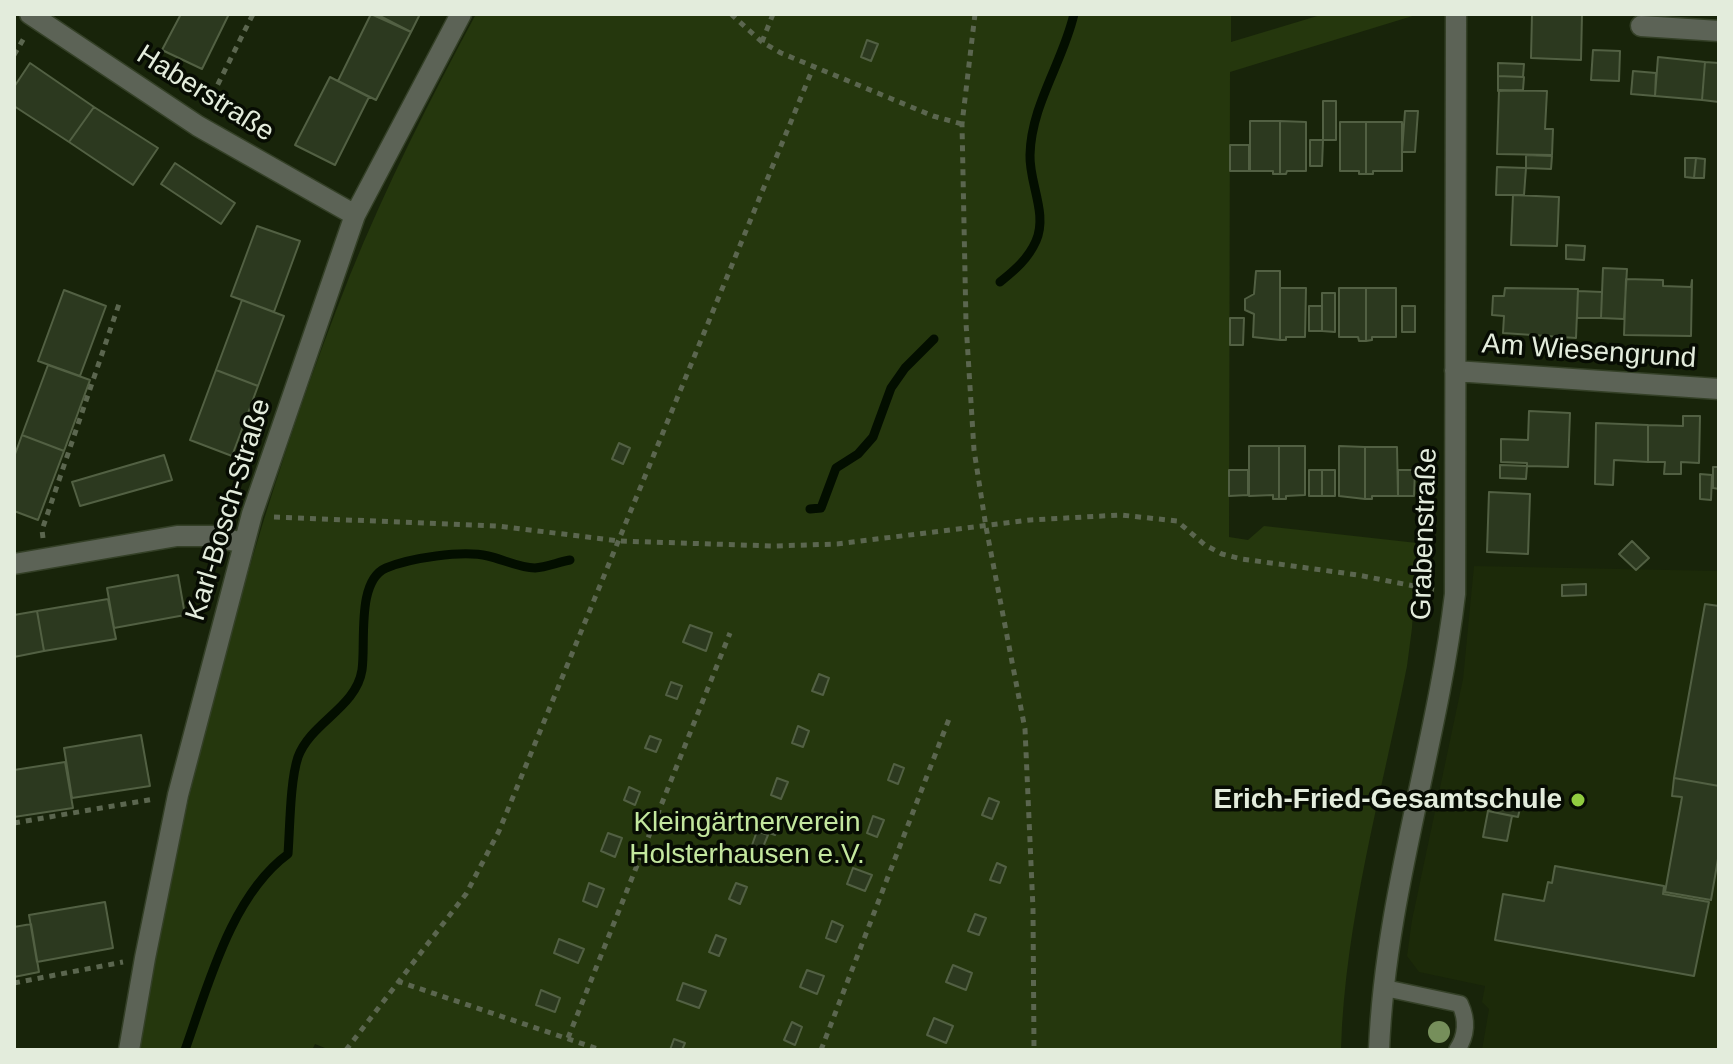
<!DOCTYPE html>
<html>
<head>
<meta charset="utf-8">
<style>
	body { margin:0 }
	#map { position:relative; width:1733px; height:1064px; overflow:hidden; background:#18240a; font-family:Arial,sans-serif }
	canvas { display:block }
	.frame { position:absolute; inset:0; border:16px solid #e3ecdc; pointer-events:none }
</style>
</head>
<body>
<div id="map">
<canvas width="1733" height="1064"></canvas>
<div class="frame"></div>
</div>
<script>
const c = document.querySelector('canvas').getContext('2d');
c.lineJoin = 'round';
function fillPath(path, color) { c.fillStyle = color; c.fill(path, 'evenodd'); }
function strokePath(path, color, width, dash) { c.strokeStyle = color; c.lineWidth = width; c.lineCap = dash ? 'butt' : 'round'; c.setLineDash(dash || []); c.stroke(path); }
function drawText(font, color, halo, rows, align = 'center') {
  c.font = font + ' Arial,sans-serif'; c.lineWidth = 7; c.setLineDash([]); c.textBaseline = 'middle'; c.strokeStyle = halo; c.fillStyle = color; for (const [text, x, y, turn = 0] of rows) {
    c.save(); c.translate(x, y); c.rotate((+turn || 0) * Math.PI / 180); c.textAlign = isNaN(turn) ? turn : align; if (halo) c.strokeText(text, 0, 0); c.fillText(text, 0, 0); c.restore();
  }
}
const built = new Path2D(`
	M1474 566 1719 571V1050H1482L1489 1009 1482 1002 1485 986 1419 972 1407 956 1412 920 1463 679Z`);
const green = new Path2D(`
	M476 14H1231V42L1324 14H1419L1230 72 1229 537 1248 540 1264 526 1417 543 1412 628 1407 666C1382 793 1345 919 1341 1050H330L315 1044 312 1050H138C152 981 164 911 179 842 222 650 277 458 350 275 386 186 430 99 476 14Z`);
const stream = new Path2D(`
	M1000 282C1015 270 1028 259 1036 241 1048 214 1029 183 1030 155 1031 105 1063 62 1074 14
	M810 509 821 508 836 468 858 454 873 437 891 388 905 368 934 339
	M185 1050C208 986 231 896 288 854 290 827 290 781 298 757 311 722 356 708 362 670 366 643 356 581 386 568 410 558 462 550 488 556 502 559 520 568 535 568 546 567 559 562 570 560`);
const building = new Path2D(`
	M181 14H229L202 69 162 50Z
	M371 14 411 32 376 100 338 81Z
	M376 14H420L411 32Z
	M1532 14H1582L1581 60 1531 58Z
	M867 40 878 44 871 61 861 57Z
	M1593 50 1620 51 1619 81 1591 80Z
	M1658 57 1705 62 1702 100 1655 96Z
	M1705 62 1719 63V102L1702 100Z
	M30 63 94 107 69 142 14 106V87Z
	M1498 63 1524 64 1523 77 1498 76Z
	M1633 71 1656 73 1655 96 1631 94Z
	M1498 76 1524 77 1523 90 1498 91Z
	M330 77 369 97 335 165 295 145Z
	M1499 90 1547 91 1545 129H1553L1552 155 1497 154Z
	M1323 101H1336V140H1323Z
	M94 107 158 148 133 185 69 142Z
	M1405 111H1418L1415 152H1402Z
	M1250 121H1280V174H1273V171H1250Z
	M1280 121 1306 122V171H1287L1286 174H1280Z
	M1340 122H1366V174H1359V171H1340Z
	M1366 122H1402V171H1373V174H1366Z
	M1310 140H1323L1322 166H1310Z
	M1230 145H1249V171H1230Z
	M1526 155 1552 156 1551 169 1526 168Z
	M1685 158H1696L1694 178 1685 177Z
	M1696 158 1705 159 1704 178H1694Z
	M175 163 235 203 221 224 161 184Z
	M1497 167 1526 168 1524 195H1496Z
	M1513 195 1559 197 1557 246 1511 245Z
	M257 226 300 241 274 312 231 296Z
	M1566 245 1585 246 1584 260 1566 259Z
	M1603 268 1627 269 1624 319 1601 318Z
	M1256 271H1280V340L1253 337 1254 314 1245 310V299L1254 294Z
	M1626 279 1663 280V286L1691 287 1692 280 1691 336 1624 335Z
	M1280 288H1306L1305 337H1286V340H1280Z
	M1339 288H1366V341H1359L1358 337H1339Z
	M1366 288H1396V337H1372V340L1366 341Z
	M1505 288 1578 289 1576 338 1503 333 1504 316 1492 315 1493 296H1504Z
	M64 290 106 306 80 376 38 361Z
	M1578 291 1602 292 1601 318H1577Z
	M1322 293H1335V332L1322 331Z
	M242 300 284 316 258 386 216 370Z
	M1309 306H1322V331H1309Z
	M1402 306H1415V332H1402Z
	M1230 318H1244L1243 345H1230Z
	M48 365 90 380 64 451 22 435Z
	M216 370 258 386 232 456 190 440Z
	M1529 411 1570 413 1568 467 1527 466V463L1501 462V439L1528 440Z
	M1683 416H1700L1699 463 1681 462V474H1664L1665 462H1648V425L1683 426Z
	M1596 423 1648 425V462L1614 460 1613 485 1595 484Z
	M22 435 64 451 38 520 14 511V457Z
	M619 443 630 448 623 464 612 459Z
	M1249 446H1279V499H1273V495L1249 496Z
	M1279 446H1305V495L1286 496V499H1279Z
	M1339 446 1365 447V499L1339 496Z
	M1365 447H1397L1398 496H1372V499H1365Z
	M164 455 172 480 80 506 72 482Z
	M1500 465 1527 466 1526 479 1500 478Z
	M1713 467H1719V489L1713 488Z
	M1229 470H1248V495L1229 496Z
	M1309 470H1322V496H1309Z
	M1322 470H1335V496H1322Z
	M1398 470H1415L1414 496H1398Z
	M1700 474 1712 475 1711 500 1700 499Z
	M1489 492 1530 494 1528 554 1487 552Z
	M1632 541 1649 558 1636 570 1619 554Z
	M178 575 185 615 114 628 107 588Z
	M1586 584V595L1562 596V585Z
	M108 599 116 639 44 651 37 611Z
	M1705 604 1719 606V786L1674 778Z
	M37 611 44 651 14 657V615Z
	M690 625 712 633 706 651 683 642Z
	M819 674 829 678 823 695 812 691Z
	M671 682 682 686 677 699 666 695Z
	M798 726 809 731 803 747 792 743Z
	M141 735 150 786 72 798 64 748Z
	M650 736 661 740 656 752 645 748Z
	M65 762 73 808 14 817V770Z
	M894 764 904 768 898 784 888 780Z
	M777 778 788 782 781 799 771 795Z
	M1674 778 1719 786V853L1711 900 1665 892 1682 797 1672 796Z
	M629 787 640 792 635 805 624 800Z
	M989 798 999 802 992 819 982 815Z
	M1490 799 1521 804 1518 817 1488 811Z
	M1488 811 1512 816 1507 841 1483 837Z
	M873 816 884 820 877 837 867 833Z
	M769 824 778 828 775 835 767 832Z
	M757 831 768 835 761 852 751 848Z
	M608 833 622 838 615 857 601 851Z
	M997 863 1006 867 1000 883 990 880Z
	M1555 866 1664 886 1663 894 1709 902 1694 976 1495 940 1503 894 1544 901 1548 882 1552 883Z
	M853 868 872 875 865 891 847 884Z
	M589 883 604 889 597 907 583 901Z
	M736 883 747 887 740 904 729 899Z
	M105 902 113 948 37 962 29 915Z
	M975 914 986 918 979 935 968 931Z
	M832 921 843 926 836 942 826 938Z
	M31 924 39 972 14 977V927Z
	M716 935 726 939 719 956 709 952Z
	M559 939 584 949 578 963 554 953Z
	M953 965 972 973 966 990 946 982Z
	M807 970 824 976 817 994 800 987Z
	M683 983 706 991 699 1008 677 1000Z
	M541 990 560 998 555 1012 536 1005Z
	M934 1018 953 1026 946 1043 927 1035Z
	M792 1022 802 1027 795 1045 784 1040Z
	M674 1039 685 1043 682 1050H670Z`);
const path = new Path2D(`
	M731 14 762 42 781 53 933 116 962 124
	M975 14 962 124 966 323 974 450 986 527 1025 729 1033 909 1034 1050
	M762 42 773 14
	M14 55 24 38
	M207 106 253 14
	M274 517 498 526 619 541 773 546 837 544 1030 520 1121 515 1177 521 1205 545 1222 554 1242 559 1358 575 1434 590
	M43 538 42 530 119 304
	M14 823 154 799
	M397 981 601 1050
	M14 983 123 962
	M568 1038 730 633
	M346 1050 466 894 499 831 813 68
	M821 1050 949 719`);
const service = new Path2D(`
	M1385 988 1460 1004C1467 1019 1467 1035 1457 1050`);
const minor = new Path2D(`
	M30 14 198 126 355 215
	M1641 26 1719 31
	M1455 371 1719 389
	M14 564 177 536H212L244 543
	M129 1050 145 958 178 795 252 514 355 215 461 14
	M1379 1050C1385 895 1437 747 1455 594L1456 14`);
const trees = [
	[1439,1032]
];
const markers = [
	[1578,800,8,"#91cd40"]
];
const streetNames = [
	["Haberstraße",205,94,32],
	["Am Wiesengrund",1589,352,4],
	["Karl-Bosch-Straße",229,510,-73],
	["Grabenstraße",1425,534,-88]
];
const poiNames = [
	["Erich-Fried-Gesamtschule",1562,800]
];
const parkNames = [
	["Kleingärtnerverein",747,823],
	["Holsterhausen e.V.",747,855]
];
fillPath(built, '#1c2a09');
fillPath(green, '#25370d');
strokePath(stream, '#030e00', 9);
fillPath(building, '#2c391f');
strokePath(building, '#526043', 2);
strokePath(service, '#344027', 19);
strokePath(minor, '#344027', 23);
strokePath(path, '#5b664f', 5, [6, 6]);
strokePath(service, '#5c6356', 16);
strokePath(minor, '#5c6356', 20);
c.fillStyle = '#768f5b';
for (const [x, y] of trees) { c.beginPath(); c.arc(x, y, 11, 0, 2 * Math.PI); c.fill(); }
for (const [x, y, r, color] of markers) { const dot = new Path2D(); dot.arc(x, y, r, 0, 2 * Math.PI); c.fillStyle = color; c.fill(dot); strokePath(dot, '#070c03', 3); }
drawText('28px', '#e3ecdc', '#070c03', streetNames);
drawText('bold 28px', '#e3ecdc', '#070c03', poiNames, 'right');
drawText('28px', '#c3e79e', '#070c03', parkNames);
</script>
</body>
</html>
